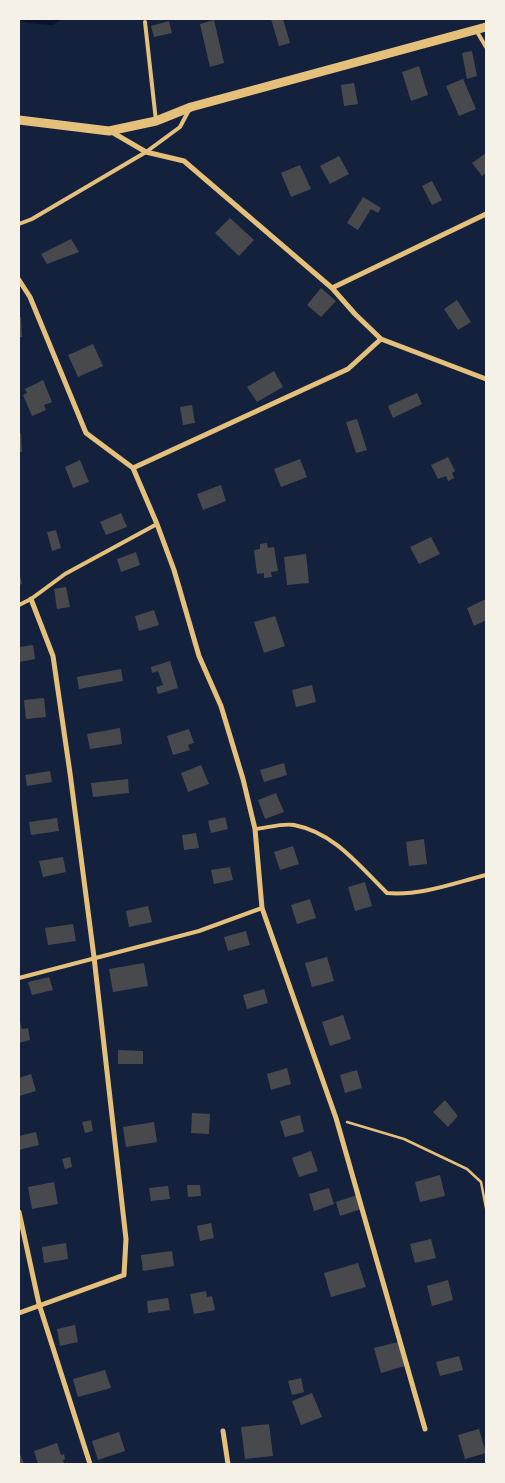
<!DOCTYPE html>
<html>
<head>
<meta charset="utf-8">
<style>
	body { margin:0 }
	#map { position:relative; width:505px; height:1483px; overflow:hidden; background:#14213d; font-family:"Exo 2",sans-serif }
	canvas { display:block }
	.frame { position:absolute; inset:0; border:20px solid #f6f1e7; pointer-events:none }
</style>
</head>
<body>
<div id="map">
<canvas width="505" height="1483"></canvas>
<div class="frame"></div>
</div>
<script>
const c = document.querySelector('canvas').getContext('2d');
c.lineJoin = 'round';
function fillPath(path, color) { c.fillStyle = color; c.fill(path, 'evenodd'); }
function strokePath(path, color, width, dash) { c.strokeStyle = color; c.lineWidth = width; c.lineCap = dash ? 'butt' : 'round'; c.setLineDash(dash || []); c.stroke(path); }
const water = new Path2D(`
	M19 19H63L52 25 27 23Z`);
const building = new Path2D(`
	M271 19H283L290 43 279 46Z
	M214 20 224 63 210 67 200 24Z
	M169 21 172 33 154 37 151 26Z
	M472 51 477 76 467 79 462 53Z
	M419 66 428 95 411 101 402 72Z
	M463 79 476 109 459 116 446 86Z
	M354 83 358 104 344 106 341 85Z
	M486 153V173L482 176 472 163Z
	M339 156 349 174 330 184 320 166Z
	M300 165 311 189 291 197 281 173Z
	M432 181 442 200 432 205 422 186Z
	M363 197 381 208 378 213 371 209 358 230 347 223Z
	M230 218 254 240 239 256 215 233Z
	M71 239 79 252 47 264 41 254Z
	M321 288 336 301 321 317 307 305Z
	M457 300 471 322 458 330 444 309Z
	M19 317H21L22 337H19Z
	M93 344 103 366 78 377 68 355Z
	M274 371 283 387 257 402 247 387Z
	M43 380 52 402 44 405 46 410 32 416 23 395 27 393 25 389Z
	M417 393 422 404 393 418 388 406Z
	M192 405 195 423 183 425 180 407Z
	M357 419 367 450 356 453 346 422Z
	M21 433 22 452H19V434Z
	M448 457 455 471 452 473 454 478 448 481 446 476 438 479 431 465Z
	M300 459 307 477 281 487 274 469Z
	M80 460 89 482 73 488 65 467Z
	M221 485 226 501 203 510 197 494Z
	M121 513 127 527 106 535 100 522Z
	M56 530 61 548 52 551 47 532Z
	M431 537 440 554 419 564 410 547Z
	M267 543 268 548 274 547 278 571 271 572 272 577 264 578V573L257 574 254 550 260 549V544Z
	M136 552 140 565 121 572 117 559Z
	M306 554 309 583 287 585 284 557Z
	M19 571 22 584 19 585Z
	M66 587 70 607 57 609 54 589Z
	M486 599V620L474 626 467 608Z
	M154 610 159 625 139 631 135 616Z
	M275 616 285 646 264 653 254 622Z
	M33 645 35 659 19 662V647Z
	M170 661 178 688 158 694 156 687 163 685 158 671 152 673 151 667Z
	M121 669 123 681 79 689 77 677Z
	M312 685 316 702 296 707 292 690Z
	M44 698 46 717 26 719 24 700Z
	M120 728 122 744 90 749 87 734Z
	M189 729 194 743 188 745 190 750 173 755 167 736Z
	M284 763 287 775 264 782 260 770Z
	M201 765 209 784 188 792 181 773Z
	M50 771 52 782 27 786 25 775Z
	M128 779 129 793 93 797 91 783Z
	M276 793 284 812 265 819 258 800Z
	M225 817 228 829 211 833 208 821Z
	M57 818 59 831 31 835 29 822Z
	M196 833 199 848 184 850 182 835Z
	M424 839 427 864 409 866 406 842Z
	M293 846 299 864 280 870 274 852Z
	M63 857 66 872 43 877 39 861Z
	M230 867 233 880 214 884 211 870Z
	M365 882 372 906 355 911 348 887Z
	M310 899 316 918 297 924 291 905Z
	M148 906 152 922 129 927 126 911Z
	M73 924 76 941 48 945 45 928Z
	M246 931 250 945 228 951 224 937Z
	M327 957 334 981 312 987 305 963Z
	M144 963 148 986 113 992 109 969Z
	M49 977 53 990 32 995 28 982Z
	M264 989 268 1003 247 1009 243 995Z
	M343 1015 351 1039 330 1046 322 1022Z
	M19 1018 22 1029 28 1028 30 1040 19 1043Z
	M118 1050 143 1051V1064H118Z
	M287 1068 291 1084 271 1090 267 1074Z
	M357 1070 362 1088 345 1093 340 1075Z
	M31 1074 36 1091 19 1096V1078Z
	M445 1100 458 1116 448 1127 433 1112Z
	M192 1113 210 1114 209 1134 191 1133Z
	M300 1115 304 1132 285 1137 280 1121Z
	M91 1120 93 1131 85 1133 82 1122Z
	M154 1122 157 1142 126 1147 123 1127Z
	M36 1132 39 1145 19 1150V1136Z
	M311 1151 318 1171 299 1177 292 1158Z
	M70 1157 72 1167 65 1169 62 1159Z
	M440 1175 445 1196 420 1202 415 1182Z
	M54 1182 58 1204 32 1209 28 1187Z
	M187 1185H200L201 1196 188 1197Z
	M168 1186 170 1199 151 1201 149 1188Z
	M329 1188 334 1204 314 1211 309 1194Z
	M357 1195 361 1209 340 1216 336 1202Z
	M211 1223 214 1238 200 1241 197 1226Z
	M431 1239 436 1258 415 1263 410 1244Z
	M66 1243 68 1259 44 1263 42 1247Z
	M172 1251 174 1266 143 1271 141 1255Z
	M358 1263 366 1287 331 1297 324 1273Z
	M448 1280 453 1300 432 1306 427 1286Z
	M206 1291 207 1297 212 1296 215 1310 194 1314 190 1294Z
	M168 1298 170 1310 148 1313 147 1301Z
	M75 1325 78 1342 60 1346 57 1329Z
	M398 1342 405 1366 381 1373 374 1348Z
	M459 1356 463 1370 440 1376 436 1362Z
	M105 1370 111 1388 78 1397 73 1379Z
	M301 1378 304 1392 292 1395 288 1381Z
	M312 1393 322 1417 301 1425 292 1401Z
	M269 1424 273 1456 245 1459 241 1427Z
	M479 1429 486 1453 465 1459 458 1435Z
	M119 1432 125 1451 98 1460 92 1441Z
	M57 1443 61 1455 64 1454 65 1459 63 1460 64 1464H38L34 1451Z
	M19 1452 24 1464H19Z`);
const path = new Path2D(`
	M347 1122 404 1139 467 1169 481 1182 486 1208`);
const service = new Path2D(`
	M145 22 156 121
	M476 30 486 47
	M19 224 32 219 146 152 180 127 189 110
	M19 605 31 599 65 574 157 524
	M255 829C266 828 283 823 294 825 335 833 359 866 387 893 421 896 454 883 486 875
	M19 978 199 931 262 908`);
const minor = new Path2D(`
	M110 131 146 152 184 161 332 288 355 314 381 339 486 379
	M19 280 30 297 86 433 133 468 157 524 174 570 199 656 221 706 243 779 255 829 262 908 336 1118 425 1429
	M332 288 486 214
	M133 468 348 369 381 339
	M19 1212 39 1304 90 1464
	M19 1313 124 1275 126 1239 94 957 70 773 53 656 31 599
	M223 1431 228 1464`);
const tertiary = new Path2D(`
	M19 120 109 131 156 121 191 107 486 27`);
fillPath(water, '#0b132b');
fillPath(building, '#48494c');
strokePath(path, '#e5c07b', 2.5);
strokePath(service, '#e5c07b', 4);
strokePath(minor, '#e5c07b', 5);
strokePath(tertiary, '#e5c07b', 9);
</script>
</body>
</html>
